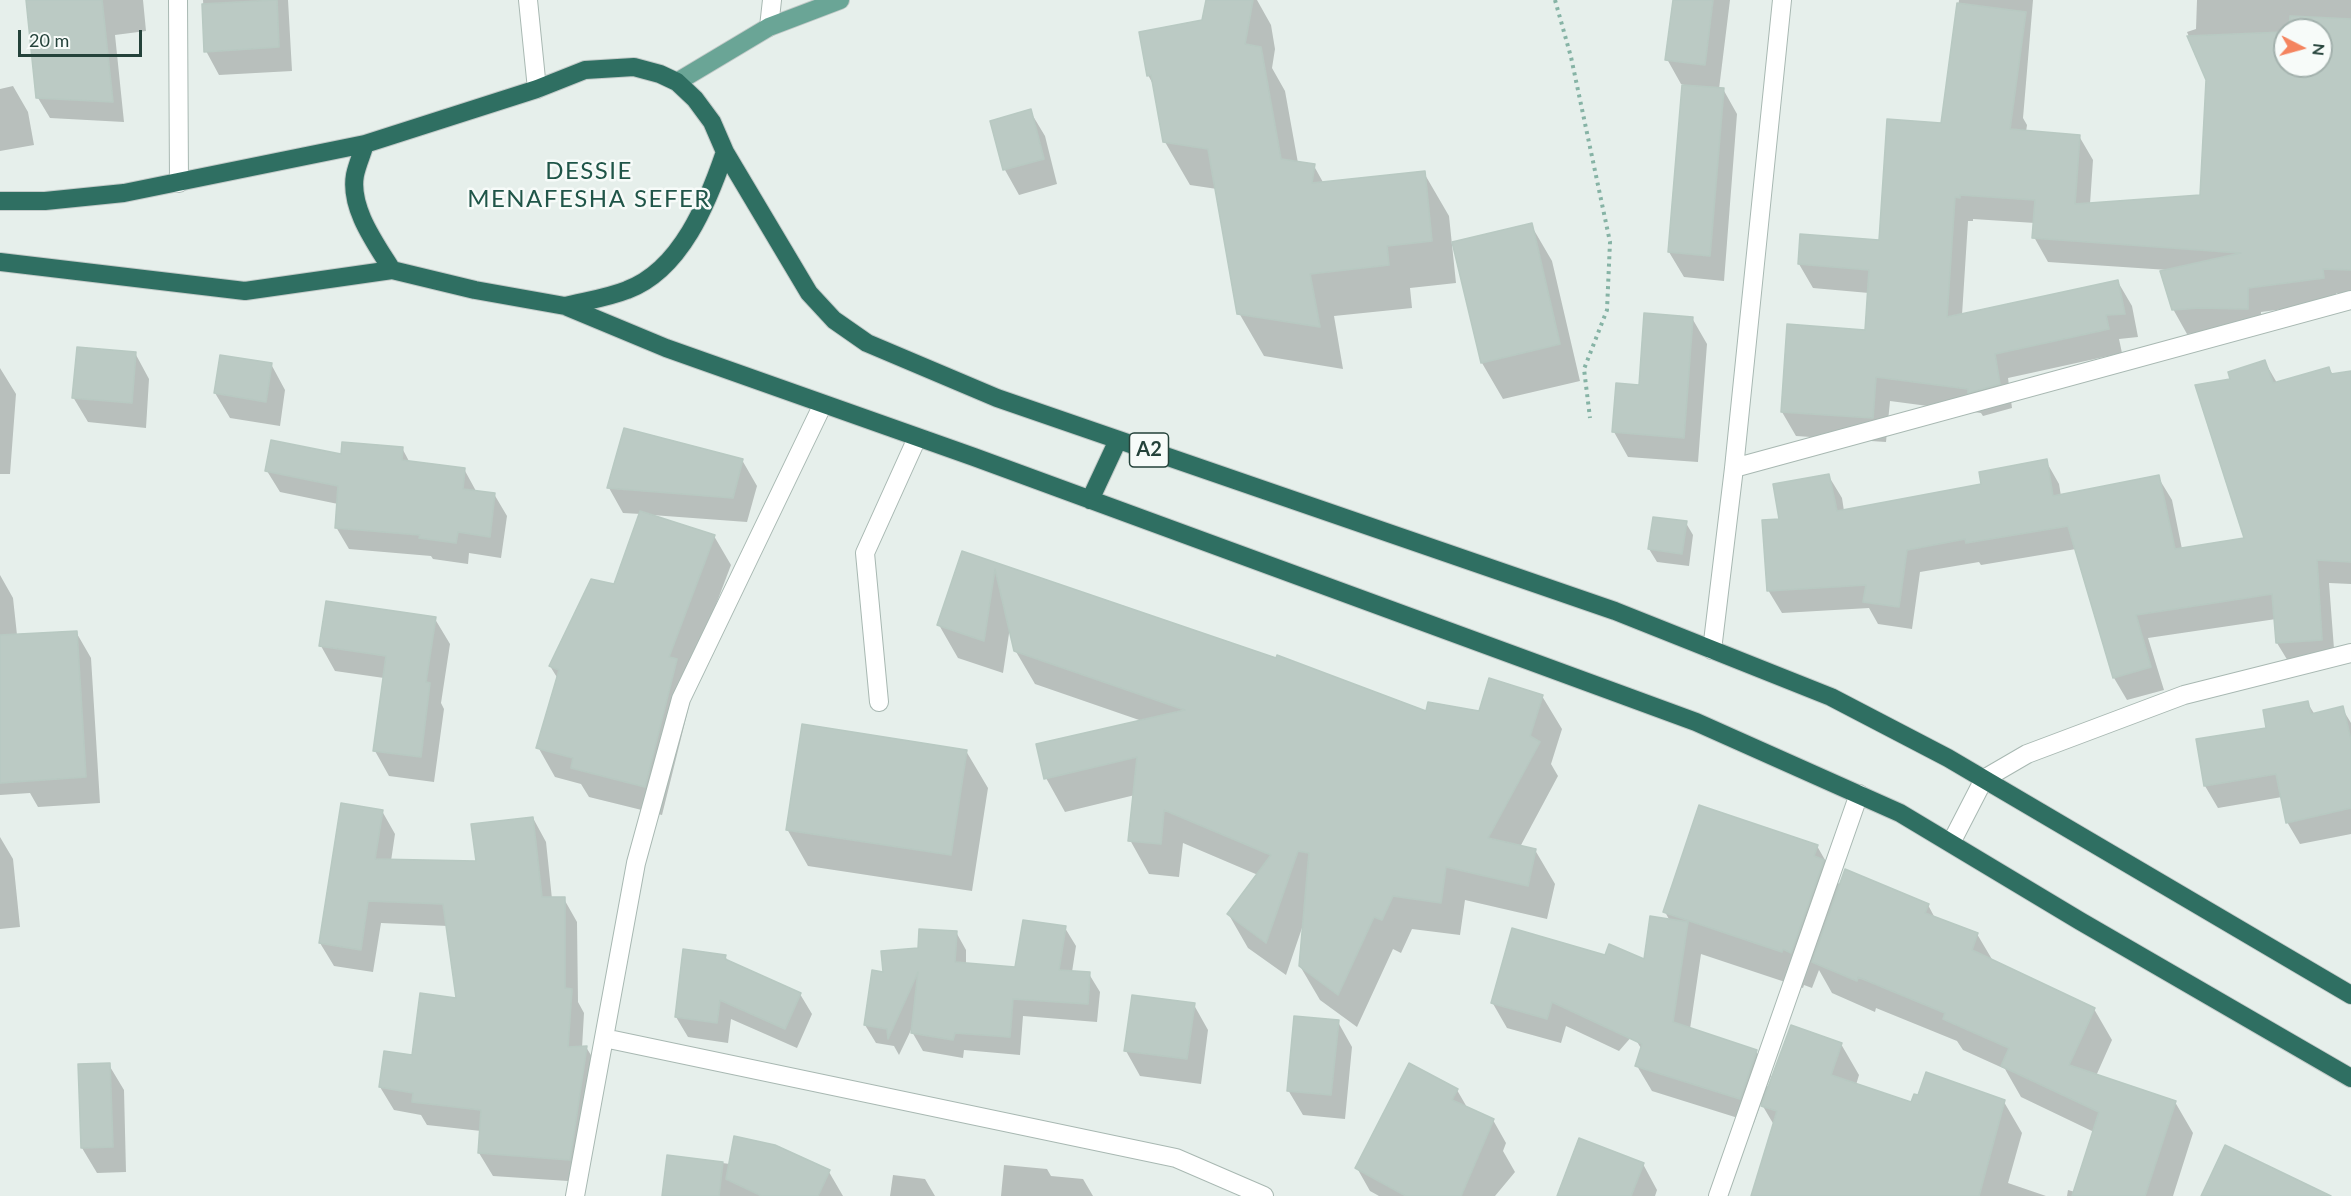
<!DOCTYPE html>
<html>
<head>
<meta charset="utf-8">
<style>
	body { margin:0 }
	#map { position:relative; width:2351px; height:1196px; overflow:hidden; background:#e6efeb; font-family:Lato,sans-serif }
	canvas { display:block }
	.north { position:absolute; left:2273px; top:18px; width:60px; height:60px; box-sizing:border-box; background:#f7fbf9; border:2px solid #a3b1ad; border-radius:50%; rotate:96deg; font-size:16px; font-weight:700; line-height:24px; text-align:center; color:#24423a }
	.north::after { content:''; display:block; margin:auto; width:21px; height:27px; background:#f4845f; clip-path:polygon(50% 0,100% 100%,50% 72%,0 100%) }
	.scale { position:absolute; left:18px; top:30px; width:124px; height:27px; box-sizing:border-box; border:3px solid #24423a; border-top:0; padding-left:8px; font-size:18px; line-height:21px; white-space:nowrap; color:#24423a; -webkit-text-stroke:4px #f7fbf9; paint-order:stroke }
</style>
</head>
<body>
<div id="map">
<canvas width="2351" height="1196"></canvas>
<div class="north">N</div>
<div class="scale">20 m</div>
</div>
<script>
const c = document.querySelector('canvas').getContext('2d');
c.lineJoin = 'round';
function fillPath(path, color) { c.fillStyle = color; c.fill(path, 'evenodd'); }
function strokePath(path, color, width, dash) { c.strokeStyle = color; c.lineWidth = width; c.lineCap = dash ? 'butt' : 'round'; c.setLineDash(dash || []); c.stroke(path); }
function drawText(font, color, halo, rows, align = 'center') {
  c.font = font + ' Lato,sans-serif'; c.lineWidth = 5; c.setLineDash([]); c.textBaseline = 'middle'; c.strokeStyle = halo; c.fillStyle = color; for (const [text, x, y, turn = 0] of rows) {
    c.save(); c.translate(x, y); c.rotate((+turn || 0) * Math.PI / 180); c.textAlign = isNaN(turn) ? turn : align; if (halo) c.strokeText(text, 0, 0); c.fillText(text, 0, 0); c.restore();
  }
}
const shadow = new Path2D(`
	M40 0H143L146 31 115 35 124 122 50 118 38 98Z
	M203 0H288L292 71 219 75 206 51Z
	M1207 0H1257L1271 25 1275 49 1272 68 1285 91 1298 163 1314 166 1324 184 1424 173 1449 216 1456 283 1410 288 1412 308 1334 316 1343 369 1264 356 1239 313 1217 189 1190 185 1165 142 1155 88 1148 75 1203 21Z
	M1674 0H1730L1719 89H1723L1737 114 1724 281 1684 277 1669 252 1684 85 1681 84 1667 59Z
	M1959 0H2033L2023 118 2027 125 2026 132 2079 136 2093 160 2090 204 2202 197 2351 177V293H2336L2337 302 2261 312V333L2214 332 2187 334 2173 309 2168 270 2048 262 2034 237 2035 223 1973 219V221H1968L1962 315 2118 282 2132 306 2138 337 2119 339 2122 353 2008 378 2012 408 1983 416 1981 413 1890 401 1886 442 1796 436 1782 412 1866 332 1869 293 1813 288 1799 264 1880 241 1942 125Z
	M2197 0H2351V148L2207 79 2187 32 2196 29ZM2285 30H2321V66H2285Z
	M13 86 28 112 34 145 0 151V89Z
	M1030 111 1045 136 1057 184 1019 195 1005 170 992 122Z
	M1531 225 1552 261 1580 381 1503 399 1482 363 1454 243Z
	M1692 318 1707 344 1698 462 1628 457 1614 432 1640 386Z
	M135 353 149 379 146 428 88 422 73 397Z
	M2265 362 2277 383 2329 368 2333 375 2351 373V584L2329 583 2335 662 2291 666 2277 643 2276 619 2148 638 2164 690 2127 700 2114 678 2076 549 1981 565 1979 562 1920 572 1912 629 1878 624 1869 608 1782 613 1768 590 1781 521 1828 475 1842 498 1844 511 1983 485 2046 461 2059 484 2061 496 2158 477 2172 500 2182 549 2246 539 2232 380Z
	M271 364 285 390 280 426 230 418 215 393Z
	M0 368 16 394 10 474H0Z
	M402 448 410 463 464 469 476 491 494 494 507 516 501 558 469 553 468 564 433 559 431 556 349 549 336 527 338 504 280 492 267 471 342 456Z
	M742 460 757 486 747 522 652 515 714 536 731 565 687 681 693 690 662 815 589 797 581 784 555 777 538 747 558 679 550 666 615 586 641 514 623 513 609 488Z
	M1686 523 1693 535 1689 566 1657 562 1649 549Z
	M963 553 1427 713H1480L1542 696 1562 729 1551 764 1558 776 1520 847 1535 850 1555 884 1547 919 1465 900 1460 935 1412 929 1401 953 1393 949 1357 1027 1320 1000 1300 966 1303 925 1286 975 1248 948 1229 915 1258 875 1183 843 1179 877 1149 874 1130 840 1135 795 1065 812 1046 778 1142 721 1035 684 1015 650 1010 627 1003 673 958 658 939 625Z
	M0 575 13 598 17 635 76 632 91 658 100 803 38 807 30 793 0 795Z
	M435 619 450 644 441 703 444 709 434 782 389 776 375 751 384 678 335 671 321 646Z
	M2307 702 2315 715 2342 708 2351 723V834L2300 844 2287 822 2282 797 2218 808 2205 786 2268 729Z
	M966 751 988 788 972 891 808 866 787 829Z
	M382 811 395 834 391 861 477 863 533 818 546 842 552 899H564L577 922 578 1002 584 1013 582 1048 586 1047 600 1070 583 1182 493 1176 479 1153 481 1131 427 1125 421 1115 394 1110 380 1087 413 1057 458 999 448 926 381 923 373 972 334 966 320 943Z
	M0 837 13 859 20 927 0 929Z
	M1817 846 1840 886 1928 905 1935 918 1977 934 1993 961 2094 1009 2112 1040 2096 1076 2175 1102 2193 1133 2173 1196H2067L2068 1190 2075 1192 2094 1132 2021 1097 2005 1069 1963 1050 1957 1041 1876 1008 1875 1012 1832 993 1819 970 1812 988 1804 985 1803 988 1701 954 1690 1029 1756 1051 1771 1076 1767 1086 1770 1087 1841 1044 1859 1075 1856 1085 1912 1104 2004 1102 2022 1133 2008 1183 2046 1196H1753L1774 1125 1761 1103 1754 1123 1652 1091 1637 1066 1642 1050 1633 1035 1619 1051 1566 1026 1561 1043 1507 1028 1492 1002 1605 956 1645 961 1670 921 1665 912Z
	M1065 928 1076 946 1072 972 1089 974 1100 992 1097 1022 1023 1016 1020 1055 964 1050 963 1058 923 1051 911 1030 899 1055 894 1046 876 1043 865 1025 885 974 920 949 956 932 966 950V965L1016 968Z
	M725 956 729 963 800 994 812 1014 797 1048 731 1019 728 1043 688 1037 676 1017Z
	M1194 1005 1208 1030 1201 1084 1140 1076 1126 1051Z
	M1338 1022 1352 1047 1345 1119 1303 1115 1288 1090Z
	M109 1065 124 1090 126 1172 97 1173 82 1148Z
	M1457 1090 1468 1109 1493 1120 1506 1143 1503 1151 1515 1172 1495 1196H1379L1370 1191 1357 1168Z
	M668 1156 730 1164 829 1172 843 1196H663Z
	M1643 1164 1657 1190 1655 1196H1558Z
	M1004 1165 1047 1169 1051 1176 1083 1179 1093 1196H1001Z
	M893 1175 925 1179 935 1196H890Z`);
const building = new Path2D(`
	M26 0H102L113 102 36 98Z
	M277 0 279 47 204 52 202 4Z
	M1206 0H1253L1245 44 1261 47 1281 159 1315 164 1312 183 1425 171 1432 241 1387 246 1389 265 1310 274 1320 327 1237 314 1208 149 1163 142 1151 75 1147 76 1139 32 1202 20Z
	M1673 0H1713L1705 65 1665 60Z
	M1957 3 2026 12 2010 129 2080 135 2075 204 2200 195 2206 80 2187 36 2285 32V66H2321V30H2289L2290 16 2351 19V270L2323 269 2324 278 2248 288V309L2199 308 2172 310 2160 271 2241 253 2032 238 2035 200 1960 195V198L1955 197 1947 317 2118 280 2125 314 2106 315 2109 329 1995 354 2000 384 1968 393V389L1876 377 1873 418 1781 412 1787 324 1865 330 1869 270 1798 264 1800 234 1879 240 1887 119 1941 123Z
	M1682 85 1724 88 1710 256 1668 252Z
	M1031 109 1044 159 1003 170 990 121Z
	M1532 223 1560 344 1481 363 1452 242Z
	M1644 313 1693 317 1684 438 1612 432 1616 383 1639 385Z
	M77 347 136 352 132 403 72 398Z
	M220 355 272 363 266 402 214 393Z
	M2265 360 2273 383 2329 367 2331 374 2351 371V562L2317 560 2322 640 2276 643 2272 594 2136 615 2151 667 2113 678 2068 526 1966 543 1965 539 1907 550 1899 607 1863 602 1866 585 1767 591 1762 520 1779 519 1773 484 1829 474 1837 511 1981 484 1979 472 2047 459 2053 496 2159 475 2175 549 2244 538 2195 385 2230 379 2228 372Z
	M624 428 743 459 733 498 607 488Z
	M271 440 341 454 342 442 403 447 402 460 465 468 463 489 495 493 490 537 458 532 456 543 419 538 420 535 335 528 338 486 265 471Z
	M640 511 715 535 669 657 677 659 645 787 571 768 573 758 536 748 559 670 549 666 591 579 614 584Z
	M1653 517 1687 521 1682 554 1648 549Z
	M962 551 1276 658 1277 655 1426 711 1428 702 1479 711 1489 678 1543 695 1530 736 1540 742 1488 838 1536 849 1528 886 1446 867 1441 903 1393 896 1382 920 1374 917 1338 995 1299 966 1309 853 1298 851 1266 943 1227 914 1271 855 1164 810 1161 844 1128 841 1137 757 1044 779 1036 744 1185 710 1014 651 995 569 984 641 937 625Z
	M326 601 436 617 426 682 430 683 421 757 373 751 386 656 319 646Z
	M77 631 86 777 0 783V635Z
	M2308 701 2311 714 2343 706 2351 740V808L2286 823 2276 774 2204 786 2196 739 2266 728 2263 710Z
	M802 724 967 750 951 855 786 830Z
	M341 803 383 810 375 859 476 861 471 824 533 817 542 897H565V988L572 989 568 1047 587 1046 570 1160 478 1153 481 1110 412 1102 413 1093 379 1087 384 1051 412 1055 420 993 456 998 443 904 368 901 361 950 319 943Z
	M1699 805 1818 845 1814 856 1824 860 1791 953 1783 949 1782 952 1663 912Z
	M1845 869 1929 904 1925 913 1978 933 1972 950 2095 1008 2069 1065 2176 1101 2145 1196H2072L2099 1112 2001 1066 2009 1048 1943 1019 1945 1013 1858 977 1857 981 1812 962Z
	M1650 916 1688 922 1673 1022 1757 1050 1740 1099 1635 1066 1642 1044 1552 1002 1547 1019 1491 1003 1512 928 1605 955 1609 944 1644 959Z
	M1023 920 1066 926 1059 970 1090 972 1088 1004 1013 999 1010 1037 955 1033 953 1040 911 1033 918 972 888 1039 887 1029 864 1025 872 970 883 972 881 951 918 948 919 929 957 931 955 962 1015 967Z
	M683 949 726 955 725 959 801 993 785 1029 720 1000 717 1023 675 1017Z
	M1132 995 1195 1003 1187 1059 1124 1051Z
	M1294 1016 1339 1020 1331 1095 1287 1091Z
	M1791 1025 1842 1043 1831 1075 1911 1102 1914 1094 1918 1095 1926 1072 2005 1100 1979 1196H1751L1777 1111 1761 1106Z
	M110 1063 113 1147 81 1148 78 1064Z
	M1409 1063 1458 1089 1452 1100 1494 1119 1461 1196H1406L1355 1168Z
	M734 1136 775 1145 830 1170 818 1196H762L726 1179Z
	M1579 1138 1644 1163 1631 1196H1557Z
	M2225 1145 2331 1196H2201Z
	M667 1155 723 1162 719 1196H662Z`);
const path = new Path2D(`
	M1555 0 1571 57 1610 242 1607 310 1584 369 1590 418`);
const minor = new Path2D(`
	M178 0 179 183
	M528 0 537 89
	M769 27 772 0
	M1734 468 2351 300
	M1712 650 1734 468 1782 0
	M879 702 865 553 917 438
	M1951 843 1984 779 2027 754 2184 695 2351 653
	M604 1038 1176 1158 1264 1196
	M575 1196 636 863 681 699 823 404
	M1718 1196 1859 794`);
const major = new Path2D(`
	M677 82 769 27 840 0`);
const highway = new Path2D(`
	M365 144C362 154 357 165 355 175 349 208 376 244 392 270
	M0 201H45L124 193 365 144 537 89 585 70 634 67 660 74 677 82 695 99 712 122 725 152 809 293 834 320 867 343 997 398 1615 611 1831 697 1948 758 2351 995
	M0 262 245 291 392 270 475 290 565 306 666 348 974 457 1696 722 1900 813 2080 921 2351 1078
	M565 306C585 301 607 298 627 290 681 270 708 202 725 152
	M1090 500 1118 440`);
const shields = [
	[1149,450,39]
];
const shieldNames = [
	["A2",1149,450]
];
const quarterNames = [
	["DESSIE",589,171],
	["MENAFESHA SEFER",589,199]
];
fillPath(shadow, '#0003');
fillPath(building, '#bbcac4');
strokePath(building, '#b8c9c2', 1.5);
strokePath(minor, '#a8b8b2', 20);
strokePath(major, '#c2cac8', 20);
strokePath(highway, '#c2cac8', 20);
strokePath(path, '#86b3a5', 4, [3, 4.5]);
strokePath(minor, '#fff', 18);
strokePath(major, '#6aa596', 18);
strokePath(highway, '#2f6f62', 18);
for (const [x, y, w] of shields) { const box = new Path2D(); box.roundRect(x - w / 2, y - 17, w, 34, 4.5); c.fillStyle = '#f7fbf9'; c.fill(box); strokePath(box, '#24423a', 1.5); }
drawText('bold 20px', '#24423a', null, shieldNames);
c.letterSpacing = '1.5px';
drawText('24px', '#1f5548', '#f7fbf9', quarterNames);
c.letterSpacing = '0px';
</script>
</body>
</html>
